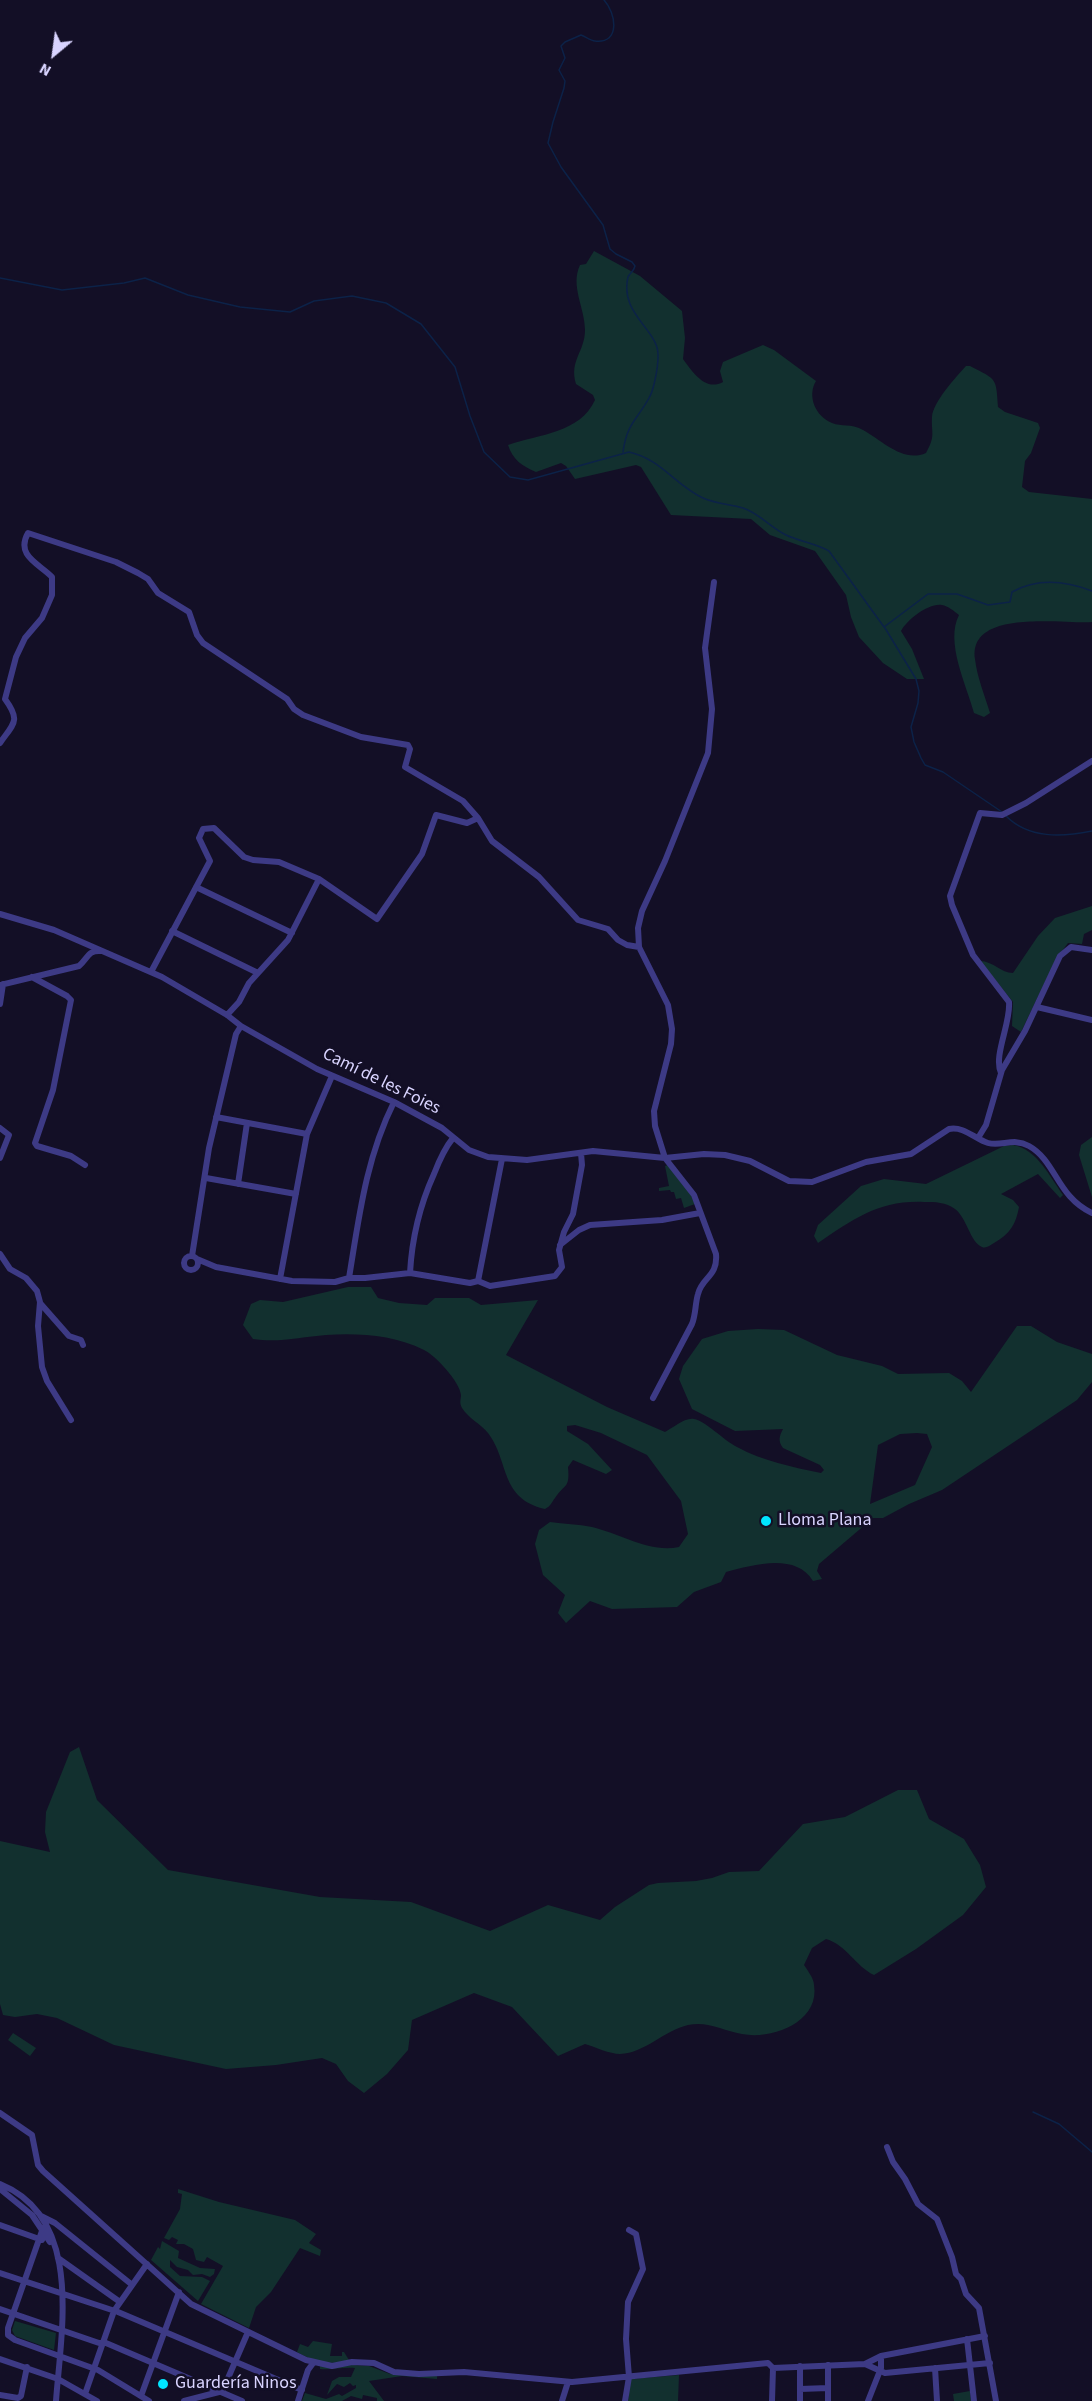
<!DOCTYPE html>
<html>
<head>
<meta charset="utf-8">
<style>
	body { margin:0 }
	#map { position:relative; width:1092px; height:2401px; overflow:hidden; background:#130f26; font-family:"Source Sans 3",sans-serif }
	canvas { display:block }
	.north { position:absolute; left:24px; top:24px; width:60px; height:60px; -webkit-text-stroke:4px #130f26; paint-order:stroke; rotate:209deg; font-size:16px; font-weight:700; line-height:24px; text-align:center; color:#d9d4ff }
	.north::after { content:''; display:block; margin:auto; width:21px; height:27px; background:#d9d4ff; clip-path:polygon(50% 0,100% 100%,50% 72%,0 100%) }
</style>
</head>
<body>
<div id="map">
<canvas width="1092" height="2401"></canvas>
<div class="north">N</div>
</div>
<script>
const c = document.querySelector('canvas').getContext('2d');
c.lineJoin = 'round';
function fillPath(path, color) { c.fillStyle = color; c.fill(path, 'evenodd'); }
function strokePath(path, color, width, dash) { c.strokeStyle = color; c.lineWidth = width; c.lineCap = dash ? 'butt' : 'round'; c.setLineDash(dash || []); c.stroke(path); }
function drawText(font, color, halo, rows, align = 'center') {
  c.font = font + ' "Source Sans 3",sans-serif'; c.lineWidth = 5; c.setLineDash([]); c.textBaseline = 'middle'; c.strokeStyle = halo; c.fillStyle = color; for (const [text, x, y, turn = 0] of rows) {
    c.save(); c.translate(x, y); c.rotate((+turn || 0) * Math.PI / 180); c.textAlign = isNaN(turn) ? turn : align; if (halo) c.strokeText(text, 0, 0); c.fillText(text, 0, 0); c.restore();
  }
}
const green = new Path2D(`
	M594 251 640 276 682 311 685 338 683 359C692 371 705 392 723 382L720 371 723 362 763 345 774 350 816 381C807 396 815 416 832 423 842 427 850 423 863 430 883 441 903 463 926 453 936 435 931 434 932 417 933 402 956 377 966 366H970C997 380 996 377 998 407L1005 412 1038 423 1040 428 1031 453 1025 461 1022 487 1029 492 1092 499V622C1063 624 968 608 975 659 977 677 985 696 990 713L984 717 974 713C966 684 945 642 959 615 954 611 948 606 942 605 928 603 907 620 901 631L912 649 924 679H907L883 663 859 637 851 617 846 595 815 551 770 535 751 519 671 515 641 467 636 465 575 479 566 466 561 463 536 472C522 466 513 460 508 445 540 434 580 433 595 400L593 395 576 384C569 360 585 352 585 330 585 308 570 286 580 265L586 264Z
	M1092 906V930L1084 934 1082 944 1068 943 1056 959 1021 1032 1012 1026 1013 1002 980 961C993 961 1001 973 1013 973L1038 936 1055 918Z
	M1092 1137V1197L1079 1155 1081 1145Z
	M1013 1145C1037 1149 1050 1177 1063 1195L1060 1198 1038 1174 1001 1194 1013 1200 1019 1207C1016 1224 1010 1234 994 1243 990 1245 986 1249 982 1247 970 1242 967 1218 955 1209 946 1202 935 1202 924 1202 879 1200 854 1219 818 1243L814 1236 818 1225 861 1186 884 1179 926 1184 1004 1146Z
	M668 1165 690 1193 695 1204 684 1208 681 1198 676 1199 674 1192H671L670 1190 659 1191V1188L669 1186 665 1166Z
	M348 1287H371L378 1298 399 1303 427 1305 435 1298H469L481 1305 538 1300 506 1355 607 1407 665 1432C673 1428 685 1417 694 1419 706 1421 723 1440 737 1447 763 1461 792 1467 821 1473L824 1470 820 1465 783 1448C778 1441 779 1437 783 1429L735 1431 692 1409 679 1379 683 1366 702 1339 728 1331 758 1329 784 1330 837 1355 882 1366 898 1374 949 1373 962 1381 971 1392 1017 1326H1031L1057 1342 1092 1354V1382L1077 1400 942 1490 909 1504 883 1518H873L819 1564 817 1571 822 1579 813 1581C796 1552 752 1565 726 1572L721 1582 694 1592 677 1607 612 1609 590 1601 566 1623 558 1613 565 1595 543 1575 535 1544 539 1530 550 1522C564 1524 578 1524 592 1527 621 1534 649 1553 679 1547L688 1534 681 1501 647 1455 601 1433 575 1425 567 1426V1431L588 1444 612 1470 606 1474 573 1460 568 1467C570 1489 565 1483 555 1498 551 1503 551 1506 545 1509 499 1498 510 1462 488 1433 481 1424 468 1418 462 1408 459 1402 461 1400 461 1395 460 1382 435 1355 424 1350 394 1335 359 1333 326 1335 301 1337 278 1343 253 1339L243 1325 251 1304 260 1300 283 1302ZM917 1433 927 1434 932 1447 915 1485 870 1504 878 1445 900 1434Z
	M79 1747 97 1800 168 1870 320 1897 411 1902 490 1931 548 1905 600 1920 615 1907 649 1885 658 1883 696 1881 712 1878 729 1872 759 1871 803 1824 845 1817 898 1790H917L929 1819 964 1839 980 1865 986 1887 963 1915 916 1949 874 1975C855 1966 847 1945 826 1939L812 1948 804 1965C808 1971 814 1979 814 1985 820 2022 772 2040 742 2034 723 2031 709 2021 688 2025 665 2030 645 2053 620 2054 610 2054 595 2047 585 2044L558 2056 512 2007 474 1993 412 2020 408 2050 387 2074 364 2093 348 2081 336 2064 322 2058 276 2065 226 2069 114 2045 57 2018 37 2014 15 2017 3 2015 0 2004V1841L50 1852 45 1832 46 1812 70 1752Z
	M13 2033 36 2048 30 2056 8 2040Z
	M178 2189 219 2202 295 2220 316 2234 309 2243 321 2250 320 2256 300 2248 271 2292 256 2307 249 2328 201 2304 223 2266 207 2257 204 2262 196 2260 193 2249 184 2244H176L178 2240 172 2237 169 2240 164 2238 180 2209 182 2194 178 2193Z
	M162 2241 179 2251 178 2258 200 2268 215 2269 214 2274 210 2277 202 2274 193 2275 188 2270 177 2267 170 2260V2267L180 2276 202 2277 210 2281 198 2301 151 2260 158 2247 160 2249Z
	M15 2321 56 2333 54 2350 15 2336 12 2330Z
	M313 2341 332 2344 330 2356H342V2352H344L349 2360C329 2366 315 2362 297 2352L300 2344 308 2347Z
	M353 2365 369 2366 390 2374 437 2376V2379L402 2376 369 2381 384 2401H377V2398L363 2395 362 2399 351 2396 342 2401H302L305 2393 326 2399 339 2394 342 2396 356 2388V2385L353 2386 350 2383 344 2387 337 2384 327 2395 332 2381 339 2377H351L355 2368C342 2367 332 2370 320 2369V2366Z
	M679 2375 678 2401H628L630 2379Z
	M970 2391 971 2401H954L953 2394Z`);
const stream = new Path2D(`
	M604 0C616 13 621 44 595 41 591 41 586 37 581 35L565 42 561 46 565 58 559 70 565 81 564 88 553 122 548 143 561 167 603 225 610 249 616 254 632 262 635 266C634 271 630 273 628 277 619 315 660 330 658 357 658 367 654 390 649 398 637 420 627 423 623 452
	M0 278 62 290 124 283 145 278 188 295 240 307 290 312 314 301 352 296 386 303 421 324 455 367 470 416 484 452 510 477 528 480 629 452C661 459 676 486 703 498 716 504 730 504 743 508 759 513 771 528 786 535 801 542 815 543 829 551L884 627 928 594H957L988 605 1010 602 1012 592C1037 578 1066 581 1092 591
	M885 628 916 679 919 691 918 703 911 727 914 742 921 758 925 765 943 772 1002 812
	M1006 816C1029 839 1062 837 1092 831
	M1033 2112 1059 2124 1092 2152`);
const minor = new Path2D(`
	M0 743C14 723 21 721 5 699L16 657 25 638 42 618 52 595V577C40 564 15 556 28 533L116 562 138 573 148 579 158 593 189 612 197 635 203 643 287 699 294 709 303 715 361 737 408 745 410 749 405 767 463 801 478 818 492 841 539 877 578 920 608 929 618 940 627 945 639 947
	M196 887 292 933
	M0 914 54 930 162 977 227 1015 241 1026 317 1069 394 1102 442 1128 469 1150 488 1157 527 1160 593 1151 665 1158 704 1154 725 1155 750 1161 789 1181 812 1182 866 1162 911 1154 949 1129C964 1126 975 1139 988 1143 1002 1147 1013 1137 1029 1146 1056 1161 1057 1197 1092 1213
	M172 931 258 973
	M151 972 210 861 199 838 203 829 214 828 244 857 253 860 279 862 319 879 377 919 422 854 436 815 467 823 478 818
	M32 977 67 996 71 1000 53 1090 35 1143 37 1146 71 1156 85 1165
	M0 985 79 966C88 958 88 950 101 951
	M0 1004 3 984
	M1037 1007 1092 1020
	M227 1015 239 1002 249 983 288 940 319 879
	M1001 1073C993 1056 1011 1023 1009 1002L973 955 952 905 950 896 980 813 1002 815 1026 803 1092 761
	M216 1117 307 1134
	M0 1128 9 1135 0 1158
	M978 1138 986 1125 1002 1070 1025 1031 1060 956 1071 947 1092 950
	M206 1178 296 1194
	M238 1184 247 1123
	M560 1245 579 1230 590 1225 662 1220 700 1213
	M0 1254 10 1269 26 1278 37 1291 40 1302 38 1326 42 1367 47 1381 71 1420
	M184 1263a7 7 0 1 1 14 0a7 7 0 1 1-14 0Z
	M192 1256 209 1148 236 1034 241 1026
	M197 1259 216 1267 292 1281 335 1282 349 1278H365L410 1273 470 1283 478 1281 490 1286 555 1276 562 1267 559 1250 564 1232 573 1214 582 1165 581 1153
	M410 1273C412 1237 419 1207 434 1174 439 1161 444 1149 453 1138
	M349 1278C359 1217 366 1158 394 1102
	M280 1279 307 1134 332 1076
	M478 1281 502 1159
	M40 1303 69 1336 81 1340 83 1345
	M653 1398 692 1324C696 1314 695 1304 698 1294 702 1277 718 1277 716 1254L694 1195 665 1158 655 1126 654 1111 671 1044 672 1029 668 1005 639 947 638 928 642 911 665 861 708 753 712 709 705 648 714 582
	M0 2113 32 2135 38 2165 43 2171 191 2304 306 2360 332 2366 352 2362 374 2363 394 2372 419 2374 464 2372 572 2382 768 2363 773 2368
	M887 2147 893 2162 905 2179 918 2204 937 2219 952 2257 956 2274 961 2279 966 2294 979 2308 996 2401
	M0 2184C84 2218 61 2331 56 2401
	M0 2189 32 2215 50 2242
	M41 2216 55 2223 131 2284
	M0 2225 42 2240
	M43 2228 8 2328V2335L15 2340 98 2370 149 2401
	M58 2258 120 2302
	M0 2273 118 2312 302 2390
	M0 2309 99 2343H106L242 2401
	M967 2339 974 2401
	M0 2359 58 2379 97 2401
	M865 2364 881 2356 985 2336
	M828 2365V2401
	M800 2366V2401
	M773 2368 865 2364 885 2373 990 2363
	M935 2368 937 2401
	M800 2389 828 2388
	M222 2392 248 2332
	M85 2394 114 2311 147 2264
	M0 2395 18 2398 21 2396 27 2367
	M141 2396 179 2292
	M184 2401 219 2392
	M298 2401 308 2370 314 2362
	M562 2401 568 2382
	M625 2401 629 2377 626 2339 628 2302 643 2269 636 2234 629 2230
	M772 2401 773 2368
	M868 2401 881 2368V2356`);
const markers = [
	[766,1521,6,"#00e5ff"],
	[163,2384,6,"#00e5ff"]
];
const streetNames = [
	["Camí de les Foies",381,1082,26]
];
const poiNames = [
	["Lloma Plana",778,1521],
	["Guardería Ninos",175,2384]
];
fillPath(green, '#12302f');
strokePath(stream, '#0c2248', 1.5);
strokePath(minor, '#3d3a85', 6);
for (const [x, y, r, color] of markers) { const dot = new Path2D(); dot.arc(x, y, r, 0, 2 * Math.PI); c.fillStyle = color; c.fill(dot); strokePath(dot, '#130f26', 2); }
drawText('18px', '#d9d4ff', '#130f26', streetNames);
drawText('18px', '#d9d4ff', '#130f26', poiNames, 'left');
</script>
</body>
</html>
